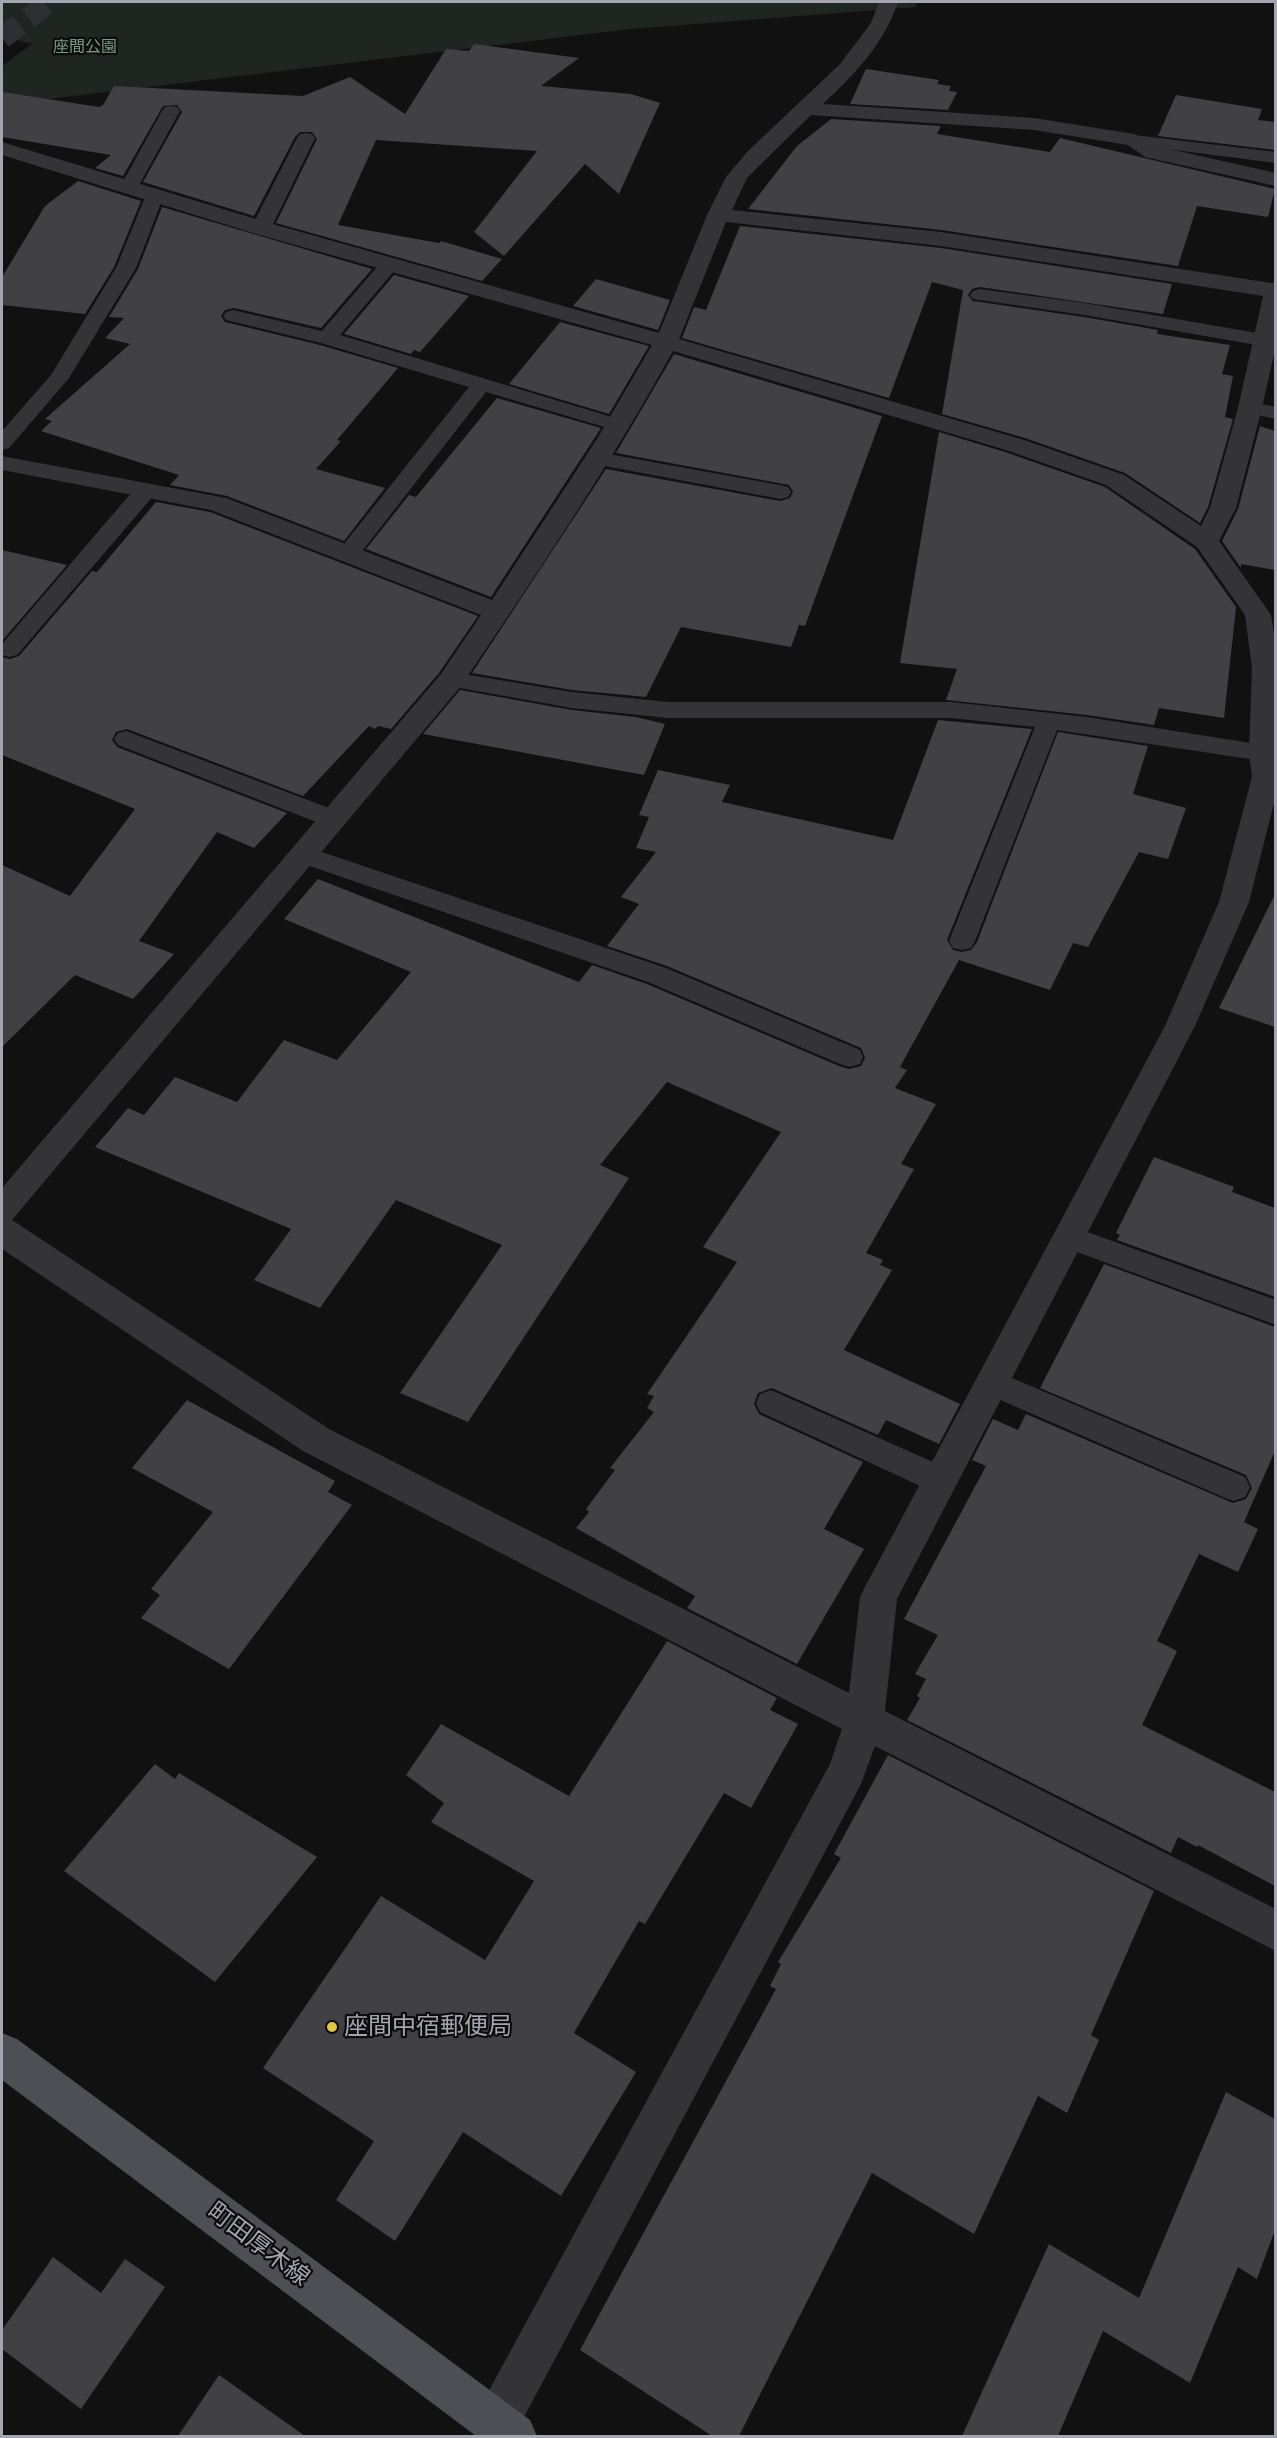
<!DOCTYPE html>
<html>
<head>
<meta charset="utf-8">
<style>
	body { margin:0 }
	#map { position:relative; width:1277px; height:2438px; overflow:hidden; background:#111112; font-family:Helvetica,sans-serif }
	canvas { display:block }
	.frame { position:absolute; inset:0; border:3px solid #a3a5b1; pointer-events:none }
</style>
</head>
<body>
<div id="map">
<canvas width="1277" height="2438"></canvas>
<div class="frame"></div>
</div>
<script>
const c = document.querySelector('canvas').getContext('2d');
c.lineJoin = 'round';
function fillPath(path, color) { c.fillStyle = color; c.fill(path, 'evenodd'); }
function strokePath(path, color, width, dash) { c.strokeStyle = color; c.lineWidth = width; c.lineCap = dash ? 'butt' : 'round'; c.setLineDash(dash || []); c.stroke(path); }
function drawText(font, color, halo, rows, align = 'center') {
  c.font = font + ' Helvetica,"Noto Sans JP",sans-serif'; c.lineWidth = 4.5; c.setLineDash([]); c.textBaseline = 'middle'; c.strokeStyle = halo; c.fillStyle = color; for (const [text, x, y, turn = 0] of rows) {
    c.save(); c.translate(x, y); c.rotate((+turn || 0) * Math.PI / 180); c.textAlign = isNaN(turn) ? turn : align; if (halo) c.strokeText(text, 0, 0); c.fillText(text, 0, 0); c.restore();
  }
}
const green = new Path2D(`
	M2 2H915L917 7 630 29 15 103 2 99V66L32 44 2 36Z`);
const building = new Path2D(`
	M474 44 579 58 541 86 631 94 660 103 619 194 585 164 504 256 474 232 537 151 376 140 338 225 439 243 441 241 502 259 482 281 276 223 317 139 312 132H300L295 137 254 216 143 182 182 112 177 105 163 106 123 176 95 168 111 155 2 137V92L99 107 103 105 114 86 303 96 350 77 405 114 446 49 469 51Z
	M866 69 939 80 937 84 951 86 949 91 957 92 948 110 850 104Z
	M1176 95 1262 109 1258 120 1275 122V150L1158 136Z
	M831 119 941 126 937 134 1050 152 1060 138 1275 189 1268 217 1197 206 1178 266 941 230 748 209 797 146Z
	M78 181 141 201 114 267 85 314 2 305V277L45 206Z
	M162 207 372 269 321 328 234 308 225 310 221 316 225 322 320 345 398 368 337 440 341 441 316 469 385 488 344 541 227 496 170 485 179 475 41 431 52 421 45 419 130 344 105 338 124 318 109 317 138 269Z
	M740 226 941 248 1172 284 1163 314 980 287 972 289 968 295 973 301 1084 317 1158 330 1157 334 1230 345 1222 374 1233 376 1225 417 1233 419 1208 507 1200 523 1125 473 1025 438 942 414 963 290 932 282 889 398 682 338 694 307 706 310Z
	M394 275 469 296 420 352 414 350 411 354 344 334Z
	M596 279 670 300 658 330 573 306Z
	M560 322 649 346 609 414 509 384Z
	M674 354 882 416 805 626 799 625 791 647 681 627 646 697 572 690 472 673 606 469 780 501 790 498 793 491 789 485 616 453Z
	M497 398 601 428 491 597 366 549 409 495 416 497Z
	M1260 426 1275 431V570L1241 564V568L1222 541 1238 509Z
	M939 432 1005 452 1105 487 1195 549 1236 607 1224 718 1159 708 1154 725 1087 715 946 700 957 669 900 663Z
	M156 502 210 512 478 616 439 673 391 729 378 726 375 729 369 726 303 796 127 729 116 732 112 740 117 747 287 813 254 848 217 832 139 941 174 954 133 999 75 975 2 1047V865L70 896 135 809 2 755V657L10 659 19 656 92 571 97 572Z
	M2 550 67 565 2 641Z
	M460 690 572 710 636 717 665 724 644 775 423 734Z
	M938 720 1032 729 947 940 953 950 962 952 971 950 977 942 1058 732 1148 746 1133 794 1186 808 1168 859 1139 852 1088 947 1073 943 1050 990 959 960 900 1067 907 1070 895 1088 936 1104 901 1164 914 1169 866 1253 883 1260 880 1265 892 1270 844 1350 960 1404 939 1444 886 1420 878 1435 772 1388 758 1393 754 1404 759 1414 863 1462 824 1529 864 1549 797 1664 687 1608 695 1596 576 1528 589 1512 586 1509 615 1470 610 1468 654 1412 647 1408 654 1396 647 1394 737 1262 703 1247 781 1132 667 1082 600 1165 629 1178 468 1422 400 1393 502 1245 396 1200 320 1308 254 1280 291 1229 95 1147 128 1108 144 1115 175 1077 237 1102 284 1040 337 1060 411 972 284 919 318 879 579 982 592 965 647 984 839 1066 849 1069 861 1066 865 1058 861 1048 667 966 607 946 639 904 621 897 656 852 636 848 649 817 639 815 658 770 730 785 722 802 893 840Z
	M1275 894V1027L1219 1008Z
	M1154 1157 1234 1187 1232 1192 1275 1208V1297L1117 1240 1120 1235 1116 1233Z
	M1104 1264 1275 1327V1451L1244 1522 1258 1529 1238 1572 1199 1554 1157 1641 1177 1651 1142 1725 1275 1792V1886L1198 1845 1197 1847 1178 1837 1171 1853 907 1720 920 1698 917 1696 926 1679 915 1674 938 1635 904 1619 986 1466 972 1460 993 1419 1018 1430 1026 1414 1233 1503 1246 1499 1252 1488 1246 1475 1040 1388Z
	M187 1400 335 1481 328 1492 352 1505 229 1669 141 1618 160 1595 151 1589 213 1512 132 1468Z
	M667 1641 777 1698 770 1710 798 1724 751 1808 724 1793 645 1924 639 1921 574 2033 636 2072 561 2196 463 2132 395 2241 336 2200 374 2141 263 2068 381 1896 485 1960 534 1881 431 1822 444 1803 406 1775 441 1724 569 1796Z
	M888 1755 1154 1891 1091 2035 1099 2040 1067 2113 1038 2096 974 2234 872 2173 739 2436H712L580 2350 776 1989 770 1986 781 1964 778 1962 841 1858 834 1854Z
	M155 1764 175 1779 179 1773 317 1857 215 1982 64 1871Z
	M1226 2092 1275 2119V2230L1257 2279 1238 2267 1190 2383 1103 2331 1058 2436H962L1049 2244 1139 2298Z
	M53 2257 101 2293 125 2259 165 2287 81 2409 2 2349V2330Z
	M219 2375 305 2436H178Z`);
const primaryTunnel = new Path2D(`
	M2 38 49 2`);
const service = new Path2D(`
	M171 106 177 107 180 111 138 187 136 191H122L120 187 162 111 165 107Z
	M306 133 312 134 315 138 271 228 268 232H254L251 228 297 138 300 134Z
	M1134 135 1276 152V163L1128 144 1125 140 1128 136Z
	M155 189 162 191 164 195 136 268 69 378 9 448 2 450V431L51 375 116 268 146 195 148 191Z
	M390 258 397 260 400 264 340 335 625 421 628 425 625 429 618 431 486 392 356 559 348 561 340 559 337 554 340 549 469 387 321 343 226 320 223 316 226 312 233 310 322 331 383 260Z
	M980 289 1084 303 1263 334 1270 336 1273 340 1270 344 1263 346 1084 315 973 299 970 295 973 291Z
	M1250 402 1276 407V419L1243 412 1240 408 1243 404Z
	M597 452 780 485 788 487 791 492 788 497 780 499 589 463 586 458 589 453Z
	M146 483 154 485 157 490 154 495 17 655 9 657 2 655V644L138 485Z
	M451 672 572 692 668 702H951L1087 717 1263 745 1272 747 1275 753 1272 759 1263 761 1057 730 975 941 971 948 962 950 953 948 949 941 1035 727 951 718H668L572 708 443 685 439 680 443 675Z
	M126 731 342 813 345 819 342 825 333 828 324 825 118 745 114 739 118 733Z
	M304 846 666 968 860 1050 863 1057 860 1064 850 1067 840 1064 648 982 295 861 291 855 295 849Z
	M1068 1225 1276 1300V1325L1058 1245 1054 1237 1058 1229Z
	M993 1370 1245 1477 1250 1487 1245 1497 1234 1501 1223 1497 982 1392 978 1383 982 1374Z
	M771 1390 951 1470 955 1480 951 1490 940 1493 929 1490 760 1412 756 1403 760 1394Z`);
const minor = new Path2D(`
	M879 2H898C884 44 855 74 823 104L1034 118 1134 134 1160 147 1276 173V186L1145 157 1128 145 1034 130 811 115 747 178 732 210 941 232 1271 283 1276 282V345L1262 408 1236 508 1219 541 1271 615 1276 646V795L1249 902 1195 1026 897 1599 885 1711 1276 1909V1951L875 1746 861 1784 514 2436H478L473 2423 480 2407 830 1764 842 1729 303 1451 2 1249V1188L441 674 481 615 211 510 2 470V456L226 498 492 600 597 439 652 345 253 233 2 155V142L269 223 659 333 707 215 726 177 748 151 840 64 871 23ZM726 222 941 246 1263 296 1238 408 1210 508 1201 526 1124 475 1024 440 679 339ZM673 351 1006 450 1106 485 1197 547 1245 615 1252 668 1249 753 1252 777 1219 902 1165 1026 866 1585 860 1597 849 1693 329 1429 12 1220 461 686C534 578 609 467 673 351Z`);
const primary = new Path2D(`
	M2 2033 17 2039 530 2420 537 2436H476L2 2080Z`);
const markers = [
	[332,2027,6,"#e0c83a"]
];
const farParknames = [
	["座間公園",85,48]
];
const nearPoinames = [
	["座間中宿郵便局",344,2027]
];
const nearStreetnames = [
	["町田厚木線",258,2245,37]
];
fillPath(green, '#1f2621');
fillPath(building, '#404045');
strokePath(primaryTunnel, '#2e2f32', 22, [22, 11]);
fillPath(service, '#343438');
fillPath(minor, '#343438');
fillPath(primary, '#4e4e55');
for (const [x, y, r, color] of markers) { const dot = new Path2D(); dot.arc(x, y, r, 0, 2 * Math.PI); c.fillStyle = color; c.fill(dot); strokePath(dot, '#0c0c0d', 2); }
drawText('16px', '#7b9b83', '#0c0c0d', farParknames);
drawText('24px', '#a3a5b1', '#0c0c0d', nearPoinames, 'left');
drawText('24px', '#a3a5b1', '#0c0c0d', nearStreetnames);
</script>
</body>
</html>
